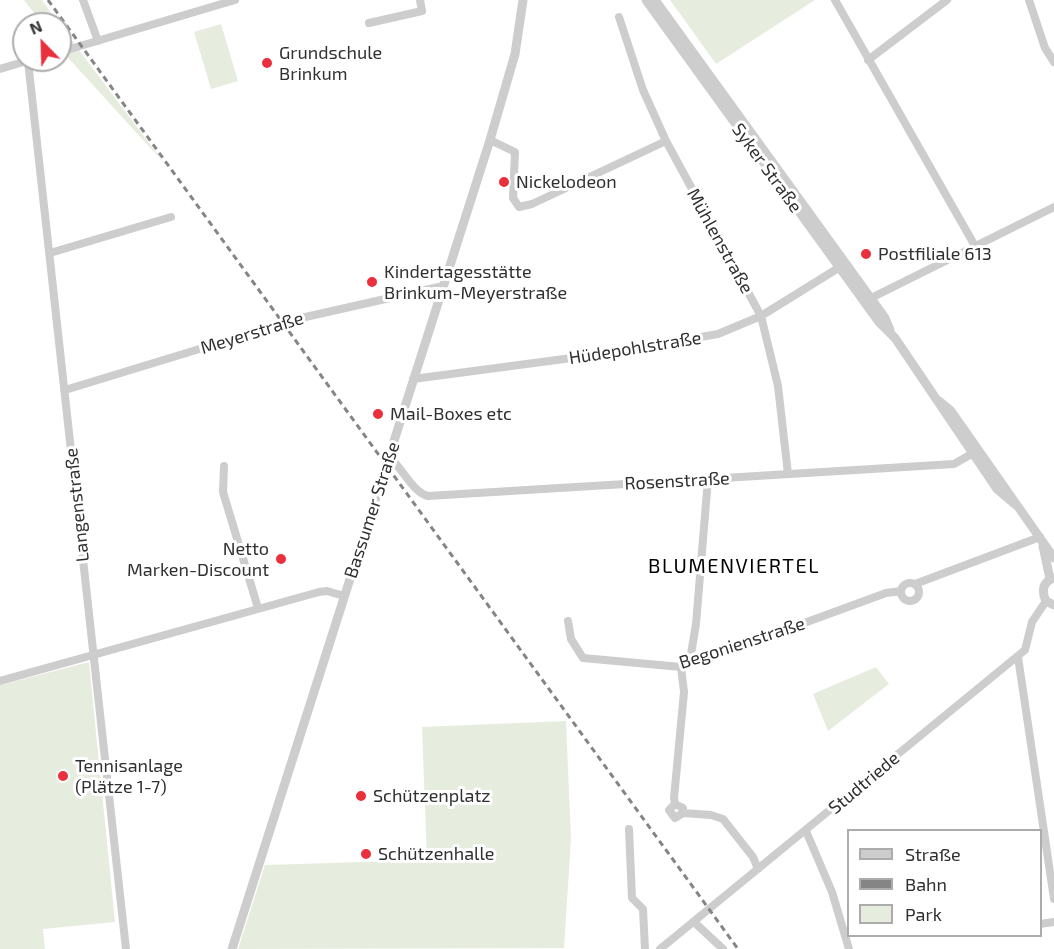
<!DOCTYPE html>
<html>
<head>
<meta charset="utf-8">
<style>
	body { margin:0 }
	#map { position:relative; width:1054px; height:949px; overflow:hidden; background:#fff; font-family:"Exo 2",sans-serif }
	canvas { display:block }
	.legend { position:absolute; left:847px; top:829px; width:195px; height:108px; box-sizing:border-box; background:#fff; border:2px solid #acacac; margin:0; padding:8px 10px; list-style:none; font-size:18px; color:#303030 }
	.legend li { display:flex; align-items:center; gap:12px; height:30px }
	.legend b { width:30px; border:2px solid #acacac }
	.north { position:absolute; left:12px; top:12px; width:60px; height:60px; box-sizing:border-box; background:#fff; border:2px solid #acacac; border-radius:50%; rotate:337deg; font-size:16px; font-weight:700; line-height:24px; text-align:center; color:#303030 }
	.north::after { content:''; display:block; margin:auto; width:21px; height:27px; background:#ea2f3d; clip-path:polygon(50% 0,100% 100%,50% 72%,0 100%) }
</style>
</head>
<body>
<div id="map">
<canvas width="1054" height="949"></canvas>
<ul class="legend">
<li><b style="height:8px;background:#cdcdcd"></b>Straße</li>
<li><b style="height:8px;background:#858585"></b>Bahn</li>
<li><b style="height:16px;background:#e6edde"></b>Park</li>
</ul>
<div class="north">N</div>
</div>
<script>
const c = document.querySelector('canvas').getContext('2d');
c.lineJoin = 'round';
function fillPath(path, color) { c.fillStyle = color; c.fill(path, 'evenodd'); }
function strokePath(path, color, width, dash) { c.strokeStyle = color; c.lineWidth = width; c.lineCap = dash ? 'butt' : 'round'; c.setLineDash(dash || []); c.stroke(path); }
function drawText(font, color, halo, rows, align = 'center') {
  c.font = font + ' "Exo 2",sans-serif'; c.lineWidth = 6; c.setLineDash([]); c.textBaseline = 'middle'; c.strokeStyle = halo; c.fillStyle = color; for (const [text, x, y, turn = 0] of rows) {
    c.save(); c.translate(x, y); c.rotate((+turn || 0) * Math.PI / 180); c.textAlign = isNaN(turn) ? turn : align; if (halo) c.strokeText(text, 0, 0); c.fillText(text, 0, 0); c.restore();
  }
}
const green = new Path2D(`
	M24 0H42L59 24H42Z
	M670 0H815L716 64Z
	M221 24 238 81 211 89 194 32Z
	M60 25 165 164 60 49Z
	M89 662 115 922 43 929 45 949H0V685Z
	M876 667 889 684 828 731 813 694Z
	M566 721 571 839 564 948 238 949 265 865 427 860 422 727Z`);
const minor = new Path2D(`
	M83 0 98 41
	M835 0 975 246
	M1029 0 1045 48 1054 62
	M619 17 643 90 666 141 761 316 778 386 788 474
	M369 23 422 11 420 0
	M60 52 235 0
	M868 60 947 0
	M28 61 126 949
	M0 69 30 60
	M490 140 515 152 513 198 519 207 532 204 666 141
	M50 253 171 217
	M867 300 1054 207
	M413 379 602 354 718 334 761 316 840 267
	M65 390 301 318 443 286
	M389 457C402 467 412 492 428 496L954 464 977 451
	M224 466 223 492 258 608
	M901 592a9 9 0 1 1 18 0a9 9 0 1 1-18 0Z
	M915 584 1040 537
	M568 621 571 639 583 658 681 667 690 660 785 630 886 593 901 591
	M1018 657 1054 899
	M690 660 696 624 708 479
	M0 681 319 592 327 591 344 596
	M675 804 669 810 675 818 683 813V808L675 804 674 798 684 692 681 667
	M683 813 711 815 723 819 753 857 758 869
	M629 829 632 898 643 909 645 949
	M806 831 832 892 849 949
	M694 922 723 949
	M1040 924 1054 922
	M660 949 1025 650 1032 622 1046 601`);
const tertiary = new Path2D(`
	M646 0 879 322 895 338 997 489 1016 505
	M655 0 885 318 890 330
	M939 401 951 411 1054 558
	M1043 546 1050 579
	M1054 578C1043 581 1041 591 1046 601L1054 605
	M232 949 490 140 515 54 523 0`);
const rail = new Path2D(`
	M48 0 738 949`);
const markers = [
	[267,63,6,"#ea2f3d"],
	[504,182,6,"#ea2f3d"],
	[866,254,6,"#ea2f3d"],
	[372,282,6,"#ea2f3d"],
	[378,414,6,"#ea2f3d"],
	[281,559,6,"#ea2f3d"],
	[63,776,6,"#ea2f3d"],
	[361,796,6,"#ea2f3d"],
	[366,854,6,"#ea2f3d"]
];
const poiNames = [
	["Grundschule",279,53],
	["Brinkum",279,74],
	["Nickelodeon",516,182],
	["Postfiliale 613",878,254],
	["Kindertagesstätte",384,272],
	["Brinkum-Meyerstraße",384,293],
	["Mail-Boxes etc",390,414],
	["Netto",269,549,"right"],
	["Marken-Discount",269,570,"right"],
	["Tennisanlage",75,766],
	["(Plätze 1-7)",75,787],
	["Schützenplatz",373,796],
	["Schützenhalle",378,854]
];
const streetNames = [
	["Syker Straße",767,168,54],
	["Mühlenstraße",720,241,61],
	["Meyerstraße",252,333,-17],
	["Hüdepohlstraße",635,348,-9],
	["Rosenstraße",677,481,-3],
	["Langenstraße",77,505,-96],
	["Bassumer Straße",372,510,-72],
	["Begonienstraße",742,643,-18],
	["Studtriede",864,783,-40]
];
const neighbourhoodNames = [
	["BLUMENVIERTEL",734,566]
];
fillPath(green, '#e6edde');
strokePath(minor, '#cdcdcd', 8);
strokePath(tertiary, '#cdcdcd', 9);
strokePath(rail, '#858585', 3, [6, 4.5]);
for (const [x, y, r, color] of markers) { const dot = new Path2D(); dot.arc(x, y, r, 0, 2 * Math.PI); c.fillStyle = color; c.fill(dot); strokePath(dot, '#fff', 2); }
drawText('18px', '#303030', '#fff', poiNames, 'left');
drawText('18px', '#303030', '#fff', streetNames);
c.letterSpacing = '1.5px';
drawText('20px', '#000', '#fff', neighbourhoodNames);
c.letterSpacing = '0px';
</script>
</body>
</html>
